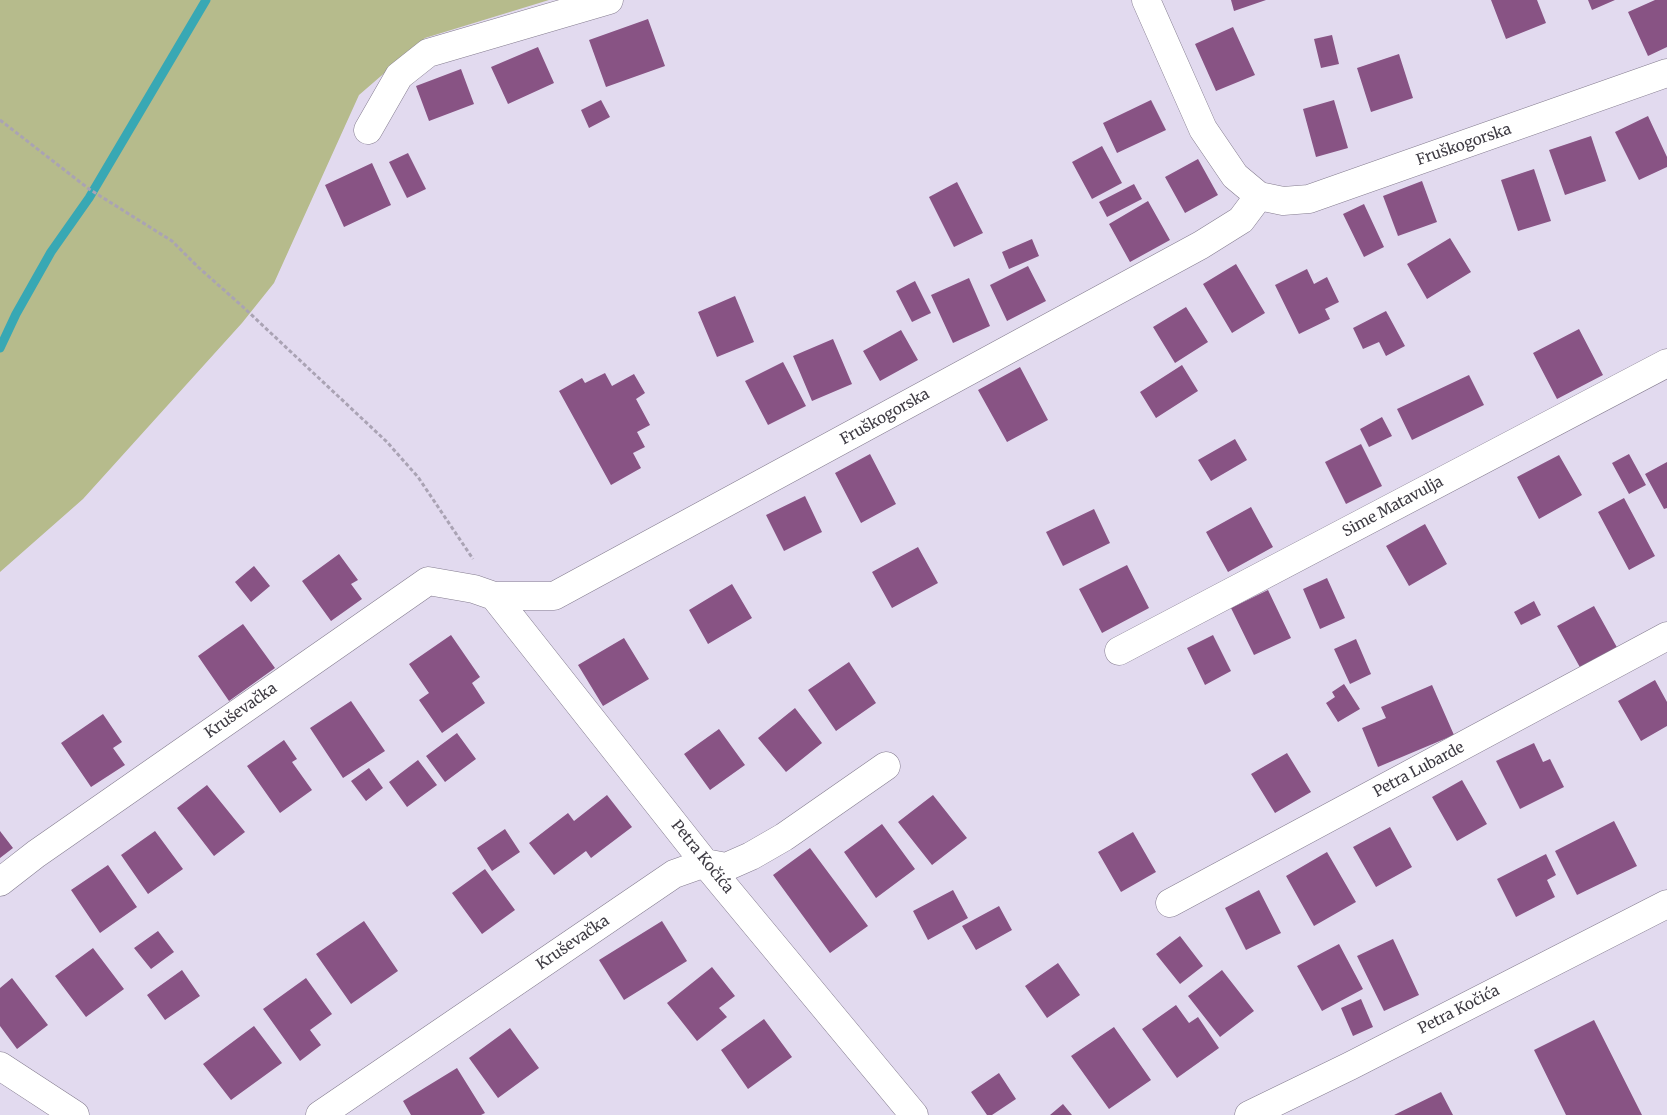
<!DOCTYPE html>
<html>
<head>
<meta charset="utf-8">
<style>
	body { margin:0 }
	canvas { display:block; background:#e2daef }
</style>
</head>
<body>
<canvas width="1667" height="1115"></canvas>
<script>
const c = document.querySelector('canvas').getContext('2d');
c.lineJoin = 'round';
function fillPath(path, color) { c.fillStyle = color; c.fill(path, 'evenodd'); }
function strokePath(path, color, width, dash) { c.strokeStyle = color; c.lineWidth = width; c.lineCap = dash ? 'butt' : 'round'; c.setLineDash(dash || []); c.stroke(path); }
function drawText(font, color, halo, rows, align = 'center') {
  c.font = font + ' Merriweather,serif'; c.lineWidth = 5; c.setLineDash([]); c.textBaseline = 'middle'; c.strokeStyle = halo; c.fillStyle = color; for (const [text, x, y, turn = 0] of rows) {
    c.save(); c.translate(x, y); c.rotate((+turn || 0) * Math.PI / 180); c.textAlign = isNaN(turn) ? turn : align; if (halo) c.strokeText(text, 0, 0); c.fillText(text, 0, 0); c.restore();
  }
}
const green = new Path2D(`
	M0 0H549L425 38 359 95 274 283 242 323 83 499 0 572Z`);
const stream = new Path2D(`
	M0 348 16 314 51 252 89 198 206 0`);
const building = new Path2D(`
	M1231 0H1266L1234 11Z
	M1491 0H1537L1546 23 1506 39Z
	M1588 0H1615L1592 10Z
	M1655 0H1667V47L1648 56 1628 12Z
	M648 19 665 66 606 87 589 40Z
	M1233 27 1255 75 1216 91 1195 44Z
	M1332 35 1339 64 1321 68 1314 39Z
	M538 47 554 83 508 104 491 67Z
	M1399 54 1413 98 1371 112 1357 68Z
	M461 69 474 104 429 121 416 86Z
	M601 100 610 117 589 128 581 110Z
	M1151 100 1166 130 1117 153 1103 123Z
	M1334 100 1348 148 1316 157 1303 109Z
	M1648 116 1667 157V167L1639 180 1615 132Z
	M1591 136 1606 181 1565 195 1549 150Z
	M1102 146 1122 183 1092 199 1072 162Z
	M408 153 426 189 407 198 389 162Z
	M1198 159 1218 195 1185 213 1165 177Z
	M372 163 391 205 344 227 325 185Z
	M1534 169 1551 221 1518 231 1501 180Z
	M1422 181 1437 222 1398 236 1383 196Z
	M957 182 983 233 954 247 929 197Z
	M1134 184 1142 199 1107 217 1099 202Z
	M1148 201 1170 240 1130 262 1109 224Z
	M1364 204 1384 247 1364 257 1343 214Z
	M1450 238 1471 272 1427 299 1407 264Z
	M1032 239 1039 256 1009 269 1002 252Z
	M1236 264 1265 313 1232 333 1203 284Z
	M1028 266 1046 301 1007 321 990 285Z
	M1307 269 1314 284 1327 277 1339 302 1325 309 1330 319 1299 334 1275 285Z
	M969 278 990 326 953 343 931 295Z
	M915 281 931 313 912 322 896 291Z
	M735 296 754 342 717 357 698 312Z
	M1186 307 1208 342 1175 363 1153 327Z
	M1386 311 1405 346 1386 356 1379 342 1363 349 1353 328Z
	M1579 329 1603 375 1557 399 1533 353Z
	M901 330 918 360 880 381 863 351Z
	M833 339 852 384 812 401 793 356Z
	M783 362 806 406 768 425 745 381Z
	M1182 365 1198 391 1156 418 1140 392Z
	M1020 367 1048 420 1007 442 978 390Z
	M605 373 612 386 634 374 645 393 636 399 650 425 637 432 645 447 633 453 641 468 611 485 559 391 582 378 585 383Z
	M1469 375 1484 405 1412 440 1397 409Z
	M1382 417 1392 436 1369 447 1360 429Z
	M1235 439 1247 460 1211 481 1198 460Z
	M1361 444 1382 486 1346 504 1325 462Z
	M870 454 896 504 861 523 835 473Z
	M1629 454 1646 485 1629 494 1612 463Z
	M1559 455 1582 495 1539 519 1517 477Z
	M1667 462V508L1664 509 1645 474Z
	M805 496 822 532 784 551 766 515Z
	M1624 498 1655 556 1629 570 1598 512Z
	M1251 507 1273 547 1228 572 1206 532Z
	M1094 509 1110 543 1063 566 1046 532Z
	M1425 524 1447 564 1409 586 1386 546Z
	M918 547 938 583 892 608 872 572Z
	M339 554 358 580 351 584 362 599 331 621 302 581Z
	M1127 565 1149 608 1102 633 1079 589Z
	M254 566 270 586 251 602 235 582Z
	M1327 578 1345 618 1320 629 1303 589Z
	M732 584 752 618 708 644 689 610Z
	M1268 590 1291 638 1254 655 1231 608Z
	M1534 601 1541 615 1521 625 1514 612Z
	M1594 606 1619 651 1582 671 1557 626Z
	M243 624 275 668 229 701 198 656Z
	M451 635 480 677 472 683 485 703 442 733 419 700 429 693 409 664Z
	M1213 635 1231 671 1205 685 1187 648Z
	M624 638 649 679 603 706 578 665Z
	M1356 639 1371 674 1350 684 1334 649Z
	M849 662 876 703 836 731 808 690Z
	M1655 680 1667 702V726L1641 741 1618 701Z
	M1344 684 1360 709 1338 722 1326 703 1335 697 1332 692Z
	M1432 685 1454 735 1378 767 1362 728 1386 718 1381 707Z
	M351 701 385 751 343 778 310 728Z
	M795 708 822 743 786 772 758 738Z
	M103 714 122 742 113 748 125 765 91 787 61 743Z
	M719 729 745 765 710 790 684 754Z
	M457 733 476 759 445 782 426 756Z
	M284 740 297 759 292 762 312 790 280 813 247 766Z
	M1534 743 1543 762 1550 759 1564 787 1520 809 1496 761Z
	M1287 753 1311 792 1275 813 1251 774Z
	M418 760 437 785 407 807 389 782Z
	M369 768 383 788 366 801 351 781Z
	M1462 780 1487 824 1457 841 1432 797Z
	M207 785 245 832 214 856 177 808Z
	M607 795 632 827 591 858 586 851 554 875 529 843 568 813 574 821Z
	M933 795 967 838 932 865 898 822Z
	M1614 821 1637 866 1577 895 1555 851Z
	M882 824 915 869 876 898 844 852Z
	M1390 827 1412 867 1376 887 1353 847Z
	M505 829 520 852 492 871 477 848Z
	M0 831 13 848 0 858Z
	M155 831 183 869 148 894 121 855Z
	M1133 832 1156 872 1121 892 1098 852Z
	M810 848 868 926 830 953 773 875Z
	M1327 852 1356 902 1314 926 1286 876Z
	M1546 854 1556 875 1547 880 1555 897 1516 917 1497 879Z
	M108 865 137 907 100 933 71 890Z
	M485 869 515 910 482 934 452 893Z
	M953 890 968 918 928 940 913 911Z
	M1259 890 1281 933 1246 950 1225 908Z
	M999 906 1012 930 976 950 962 926Z
	M364 921 398 971 351 1004 316 954Z
	M662 921 687 961 624 1000 599 960Z
	M158 931 174 952 151 969 134 948Z
	M1180 936 1203 966 1180 984 1156 954Z
	M1393 939 1419 995 1384 1011 1357 956Z
	M1339 944 1363 989 1322 1011 1297 966Z
	M93 948 124 989 86 1017 55 976Z
	M1058 963 1080 995 1047 1018 1025 986Z
	M712 967 735 996 719 1008 727 1017 697 1041 667 1003Z
	M182 970 200 996 165 1020 147 995Z
	M1222 970 1254 1011 1220 1037 1188 996Z
	M12 978 48 1025 17 1049 0 1026V988Z
	M306 978 332 1014 310 1030 321 1045 300 1061 263 1009Z
	M1361 999 1373 1027 1353 1036 1341 1008Z
	M1176 1005 1189 1023 1198 1017 1219 1048 1177 1078 1142 1029Z
	M764 1019 792 1057 748 1089 721 1050Z
	M1594 1020 1642 1115H1566L1534 1050Z
	M254 1026 282 1063 231 1100 203 1064Z
	M1114 1027 1151 1080 1109 1109 1071 1056Z
	M510 1028 539 1068 498 1098 469 1058Z
	M457 1068 485 1113 481 1115H411L403 1101Z
	M999 1073 1016 1099 992 1115H987L971 1092Z
	M1441 1092 1453 1115H1394Z
	M1063 1104 1072 1115H1050Z`);
const path = new Path2D(`
	M0 120 89 189 172 241 198 267 242 306 387 442 418 477 473 559`);
const street = new Path2D(`
	M1146 0 1203 129 1235 176 1259 196 1283 201 1309 199 1667 73
	M368 130 399 76 428 53 609 0
	M494 596 705 863 914 1115
	M1119 651 1667 363
	M705 863 726 867 751 856 784 837 886 766
	M0 882 36 854 428 581 474 589 494 596H554L1201 245 1241 220 1259 196
	M1170 903 1667 636
	M320 1115 674 874 705 863
	M1249 1115 1350 1066 1667 904`);
const secondary = new Path2D(`
	M0 1066 75 1115`);
const streetNames = [
	["Fruškogorska",1464,145,-19],
	["Fruškogorska",885,417,-29],
	["Sime Matavulja",1393,507,-28],
	["Kruševačka",241,711,-35],
	["Petra Lubarde",1419,770,-28],
	["Petra Kočića",702,857,51],
	["Kruševačka",573,943,-34],
	["Petra Kočića",1459,1010,-27]
];
fillPath(green, '#b6bb8c');
strokePath(stream, '#38a8b4', 9);
fillPath(building, '#885384');
strokePath(street, '#847c8f', 29);
strokePath(secondary, '#847c8f', 29);
strokePath(path, '#aaa3b4', 3, [4, 2.5]);
strokePath(street, '#fff', 28);
strokePath(secondary, '#fff', 28);
drawText('15px', '#3e3b43', '#fff', streetNames);
</script>
</body>
</html>
